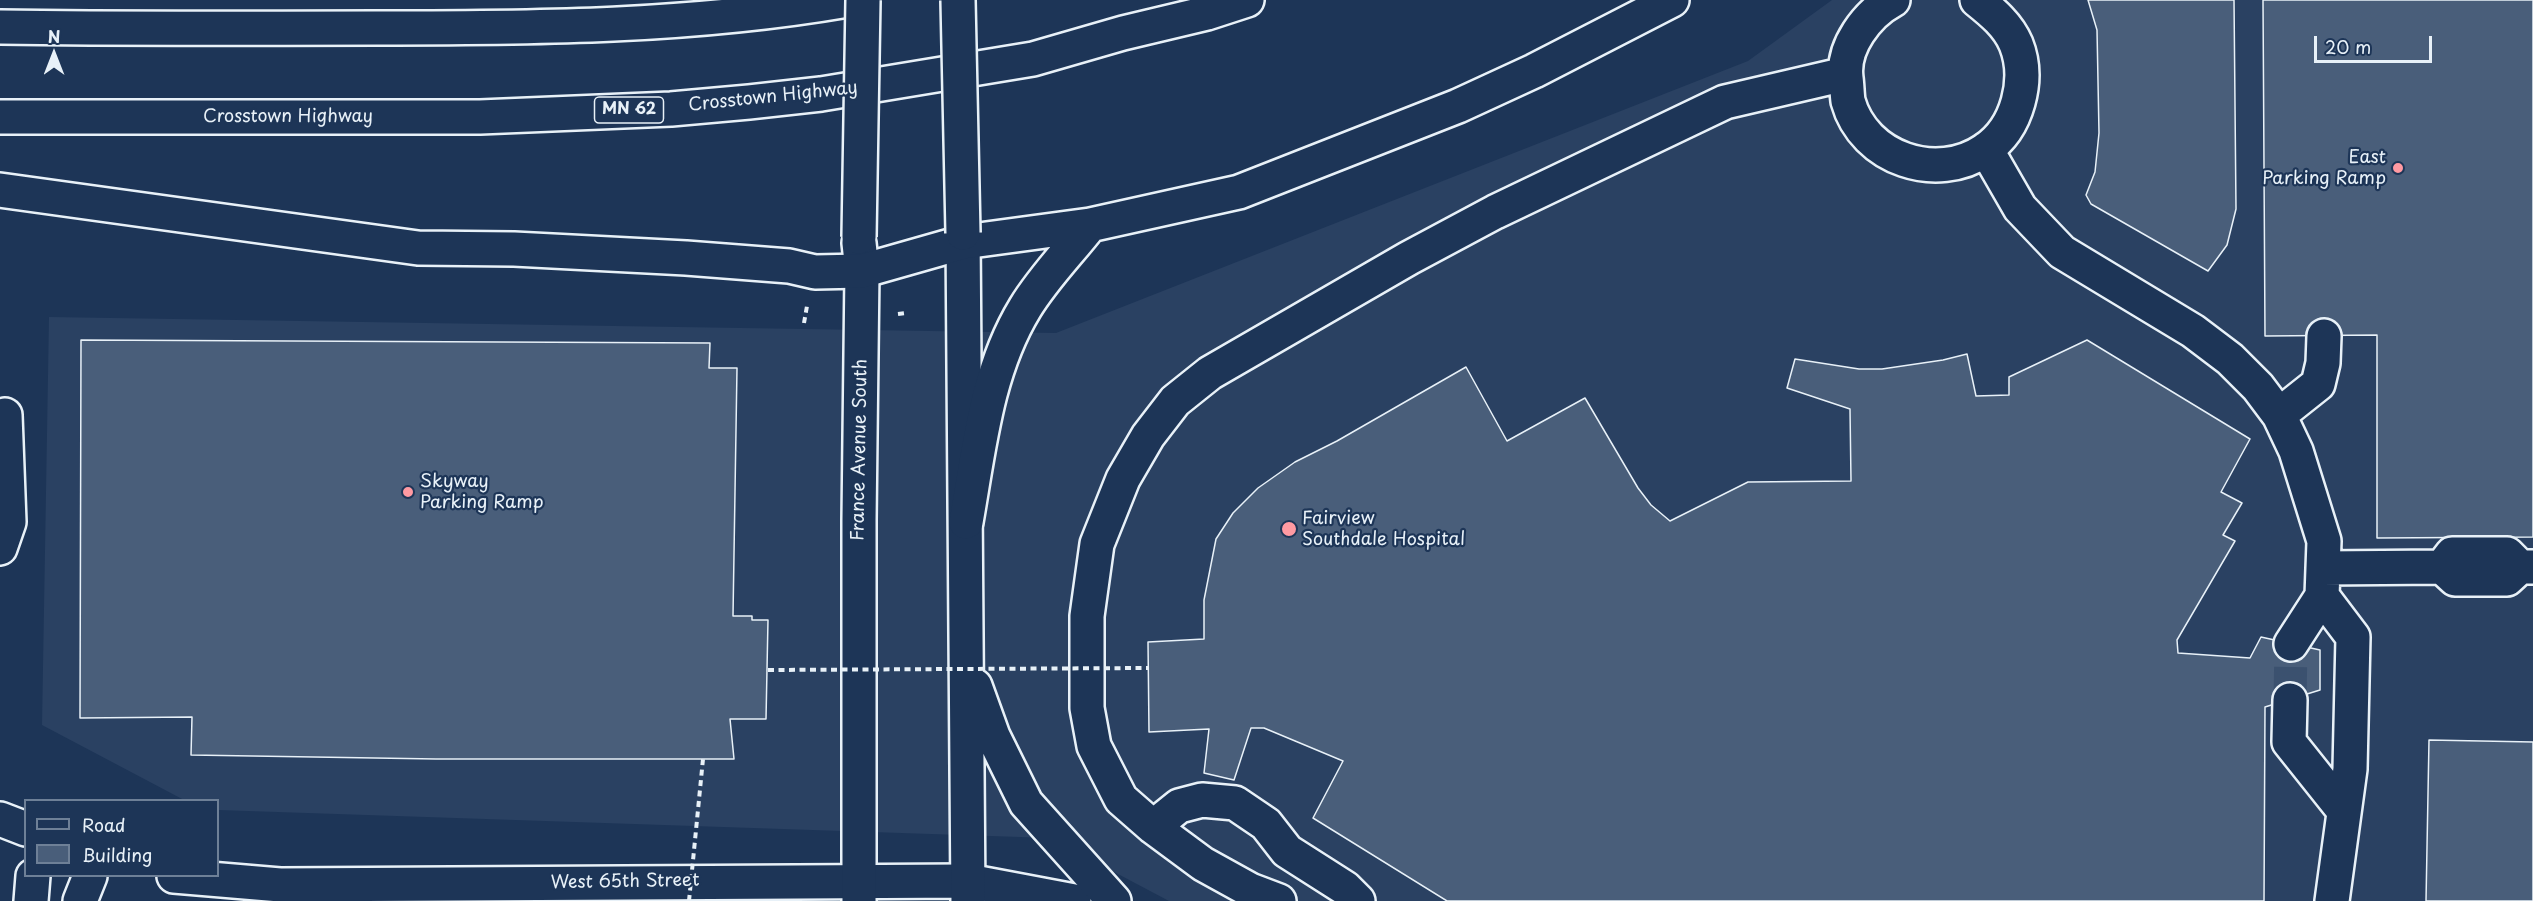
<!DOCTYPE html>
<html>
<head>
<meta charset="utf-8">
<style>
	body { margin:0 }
	#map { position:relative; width:2533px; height:901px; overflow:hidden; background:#1d3557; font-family:"Playpen Sans",sans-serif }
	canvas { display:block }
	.legend { position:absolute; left:24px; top:799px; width:195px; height:78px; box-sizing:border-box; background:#1d3557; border:2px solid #6e8097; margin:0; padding:8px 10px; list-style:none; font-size:18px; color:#e8f1f8 }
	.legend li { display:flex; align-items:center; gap:12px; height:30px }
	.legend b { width:30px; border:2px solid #6e8097 }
	.north { position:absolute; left:24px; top:24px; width:60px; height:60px; -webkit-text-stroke:4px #1d3557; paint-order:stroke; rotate:0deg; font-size:16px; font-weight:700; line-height:24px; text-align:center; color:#e8f1f8 }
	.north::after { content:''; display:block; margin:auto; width:21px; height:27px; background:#e8f1f8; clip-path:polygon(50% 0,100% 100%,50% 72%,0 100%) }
	.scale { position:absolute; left:2314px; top:36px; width:118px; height:27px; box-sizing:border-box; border:3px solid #e8f1f8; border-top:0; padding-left:8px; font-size:18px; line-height:21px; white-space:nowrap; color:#e8f1f8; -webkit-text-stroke:4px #1d3557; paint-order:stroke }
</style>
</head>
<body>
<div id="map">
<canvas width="2533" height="901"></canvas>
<ul class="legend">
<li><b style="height:8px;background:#1d3557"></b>Road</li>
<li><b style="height:16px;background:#495e7a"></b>Building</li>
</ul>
<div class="north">N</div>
<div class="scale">20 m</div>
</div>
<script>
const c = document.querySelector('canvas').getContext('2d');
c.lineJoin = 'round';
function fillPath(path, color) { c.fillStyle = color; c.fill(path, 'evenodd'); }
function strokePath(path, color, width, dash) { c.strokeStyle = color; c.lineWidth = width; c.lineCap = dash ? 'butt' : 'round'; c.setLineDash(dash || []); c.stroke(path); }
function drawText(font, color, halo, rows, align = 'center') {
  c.font = font + ' "Playpen Sans",sans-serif'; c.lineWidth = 4.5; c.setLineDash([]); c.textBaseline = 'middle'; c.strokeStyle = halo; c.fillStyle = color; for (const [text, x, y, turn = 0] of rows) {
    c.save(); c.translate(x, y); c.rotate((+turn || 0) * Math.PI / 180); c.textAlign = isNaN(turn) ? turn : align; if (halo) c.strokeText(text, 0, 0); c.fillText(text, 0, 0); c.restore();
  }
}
const built = new Path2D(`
	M1832 0H2533V901H1169L1050 838 218 810V800H184L42 725 49 317 1056 333 1748 61Z`);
const building = new Path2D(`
	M2088 0H2234L2236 209 2227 245 2208 271 2091 204 2086 195 2095 172 2099 133 2097 30Z
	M2263 0H2533V537L2377 538V335L2265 336Z
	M81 340 710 343 709 368H737L733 616H752V620H768L766 719H730L734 759H436L191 755 192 717 80 718Z
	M2087 340 2250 439 2221 492 2242 503 2223 535 2235 541 2177 640 2178 653 2250 658 2261 637 2320 650V690L2265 707 2264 901H1447L1313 818 1343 761 1264 728H1251L1234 780 1204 773 1209 729 1149 732 1148 642 1204 639V600L1216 539 1233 513 1258 488 1295 462 1337 441 1466 367 1507 441 1585 398 1638 488 1651 505 1670 521 1748 482 1851 481 1850 409 1787 388 1795 359 1859 369H1882L1943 360 1967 354 1976 396 2009 395V377Z
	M2429 740 2533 742V901H2426Z`);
const minorTunnel = new Path2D(`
	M2290 700 2291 644`);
const path = new Path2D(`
	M898 314 906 313
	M804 323 807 306`);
const minor = new Path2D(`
	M1893 0C1867 14 1842 47 1846 78 1847 85 1847 94 1848 101 1864 159 1937 183 1985 150 2018 128 2030 79 2016 44 2008 25 1992 12 1977 0
	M1986 149 2020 208 2062 252 2193 331 2230 359 2258 387 2279 415 2296 451 2324 541 2322 596 2353 637 2350 769 2332 901
	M2279 415 2318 384 2323 363 2324 336
	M0 548 9 522 5 415
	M2442 567 2452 554H2507L2520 567
	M2323 568 2442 567 2455 579H2507L2520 567H2531
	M2291 644 2322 596
	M2290 700 2289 742 2344 811
	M0 819 26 829
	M1153 827 1179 806 1202 800 1235 803 1266 824 1287 851 1345 888 1358 901
	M174 876 280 885 968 881 1074 901
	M31 901 33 876
	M80 901 90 876
	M1279 901 1250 890 1203 864 1153 827 1121 799 1094 746 1087 708V616L1097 544 1123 479 1148 436 1175 401 1210 373 1409 258 1495 212 1725 102 1845 74`);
const major = new Path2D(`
	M963 233 968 901
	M975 686 993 736 1026 803 1114 901
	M859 901V520L862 271 859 243`);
const highway = new Path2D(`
	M0 27C126 29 251 28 377 28 535 28 692 27 848 0
	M0 117H480L671 109 749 102 821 94 1033 59 1123 33 1207 13 1247 0
	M0 190 418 248 514 249 686 258 789 266 815 272 862 271 964 242 1090 225 1239 192 1458 106 1534 71 1672 0
	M966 522C979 449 986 372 1025 308 1043 278 1069 252 1090 225`);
const pathBridge = new Path2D(`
	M768 670 1148 668
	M689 901 703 759`);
const majorBridge = new Path2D(`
	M958 0 963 233
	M859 237 863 0`);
const markers = [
	[2398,168,6,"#ff9aa2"],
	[408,492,6,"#ff9aa2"],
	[1289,529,8,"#ff9aa2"]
];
const shields = [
	[629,110,69]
];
const shieldNames = [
	["MN 62",629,110]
];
const streetNames = [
	["Crosstown Highway",773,97,-6],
	["Crosstown Highway",288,117],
	["France Avenue South",860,450,-89],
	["West 65th Street",625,882,-1]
];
const poiNames = [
	["East",2386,158,"right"],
	["Parking Ramp",2386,179,"right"],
	["Skyway",420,482],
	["Parking Ramp",420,503],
	["Fairview",1302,519],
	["Southdale Hospital",1302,540]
];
fillPath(built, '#2a4162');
fillPath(building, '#495e7a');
strokePath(building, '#e8f1f8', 1.5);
strokePath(minorTunnel, '#3b516f', 33, [33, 16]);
strokePath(minor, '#e8f1f8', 38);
strokePath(major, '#e8f1f8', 38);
strokePath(highway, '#e8f1f8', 38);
strokePath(path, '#e8f1f8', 4, [6, 4.5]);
strokePath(minor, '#1d3557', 33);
strokePath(major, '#1d3557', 33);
strokePath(highway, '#1d3557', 33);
strokePath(majorBridge, '#e8f1f8', 38, []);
strokePath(pathBridge, '#e8f1f8', 4, [6, 4.5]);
strokePath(majorBridge, '#1d3557', 33);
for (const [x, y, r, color] of markers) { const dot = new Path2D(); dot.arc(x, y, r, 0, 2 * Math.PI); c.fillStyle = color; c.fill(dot); strokePath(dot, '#1d3557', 2); }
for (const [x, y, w] of shields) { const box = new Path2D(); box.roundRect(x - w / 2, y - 13, w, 26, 4.5); c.fillStyle = '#1d3557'; c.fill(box); strokePath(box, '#e8f1f8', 1.5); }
drawText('bold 16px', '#e8f1f8', null, shieldNames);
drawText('18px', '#e8f1f8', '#1d3557', streetNames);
drawText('18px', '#e8f1f8', '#1d3557', poiNames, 'left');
</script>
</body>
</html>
